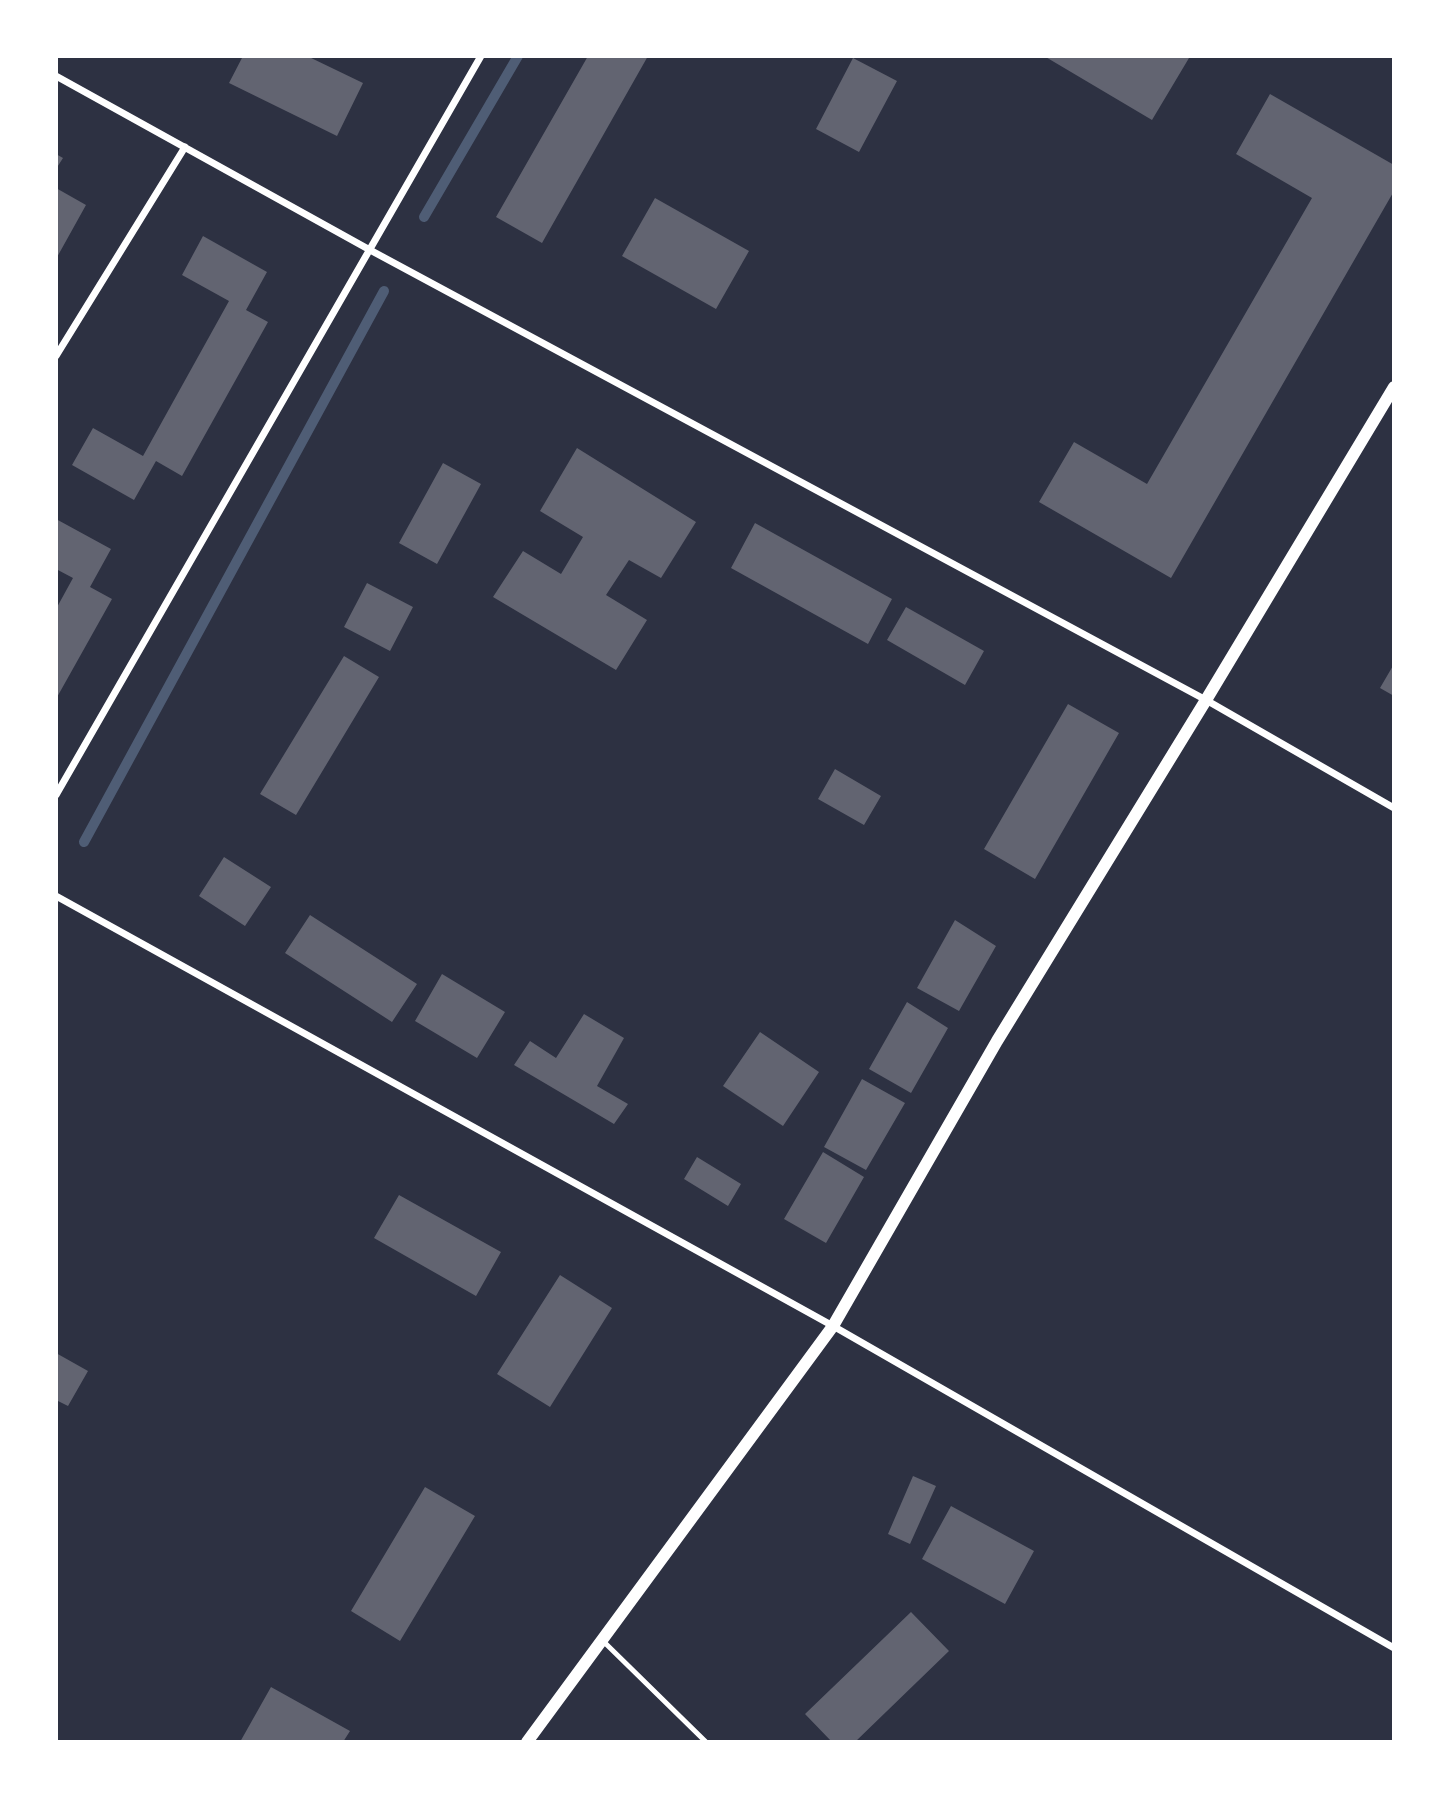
<!DOCTYPE html>
<html>
<head>
<meta charset="utf-8">
<style>
	body { margin:0 }
	#map { position:relative; width:1450px; height:1798px; overflow:hidden; background:#2d3142; font-family:Manrope,sans-serif }
	canvas { display:block }
	.frame { position:absolute; inset:0; border:58px solid #fff; pointer-events:none }
</style>
</head>
<body>
<div id="map">
<canvas width="1450" height="1798"></canvas>
<div class="frame"></div>
</div>
<script>
const c = document.querySelector('canvas').getContext('2d');
c.lineJoin = 'round';
function strokePath(path, color, width, dash) { c.strokeStyle = color; c.lineWidth = width; c.lineCap = dash ? 'butt' : 'round'; c.setLineDash(dash || []); c.stroke(path); }
function fillPath(path, color) { c.fillStyle = color; c.fill(path, 'evenodd'); }
const stream = new Path2D(`
	M424 217 518 56
	M84 842 384 291`);
const building = new Path2D(`
	M243 56H307L363 83 337 136 229 83Z
	M588 56H648L542 243 496 217Z
	M1044 56H1185L1189 58 1152 120Z
	M853 58 897 81 859 152 816 129Z
	M1270 94 1394 165V191L1171 578 1039 502 1074 442 1147 484 1312 198 1236 154Z
	M56 154 63 158 56 169Z
	M56 188 86 205 56 259Z
	M655 198 749 251 716 309 622 256Z
	M203 236 267 272 246 310 268 322 182 476 156 461 134 500 72 465 93 428 143 456 229 301 182 275Z
	M577 448 696 522 661 578 629 560 606 595 647 620 616 670 493 597 523 551 561 574 583 537 540 511Z
	M443 463 481 484 437 564 399 543Z
	M56 519 111 549 90 587 112 599 56 699V609L73 578 56 569Z
	M755 523 892 599 868 644 731 568Z
	M367 583 413 607 390 651 344 627Z
	M906 607 984 651 965 685 887 640Z
	M344 656 379 677 296 815 260 794Z
	M1394 664V696L1380 688Z
	M1068 704 1119 733 1035 879 984 849Z
	M835 769 881 796 864 825 818 799Z
	M224 857 271 887 245 926 199 896Z
	M310 915 417 984 392 1022 285 953Z
	M955 920 996 946 959 1011 917 988Z
	M442 974 505 1012 477 1058 415 1021Z
	M907 1002 948 1028 911 1093 869 1069Z
	M584 1014 624 1038 597 1086 628 1104 614 1124 514 1065 530 1041 556 1058Z
	M760 1032 819 1072 783 1126 723 1086Z
	M862 1079 905 1103 866 1170 824 1147Z
	M823 1152 864 1177 826 1243 784 1219Z
	M697 1157 741 1184 728 1206 684 1179Z
	M399 1195 501 1252 476 1296 374 1238Z
	M560 1275 612 1308 550 1407 497 1374Z
	M56 1353 88 1371 68 1406 56 1400Z
	M913 1476 936 1486 910 1544 888 1534Z
	M425 1487 475 1516 400 1641 351 1611Z
	M951 1506 1034 1551 1005 1604 922 1559Z
	M911 1612 949 1651 855 1742H832L805 1714Z
	M271 1687 350 1731 343 1742H240Z`);
const service = new Path2D(`
	M603 1641 706 1742`);
const minor = new Path2D(`
	M56 76 370 250 1206 700 1394 808
	M56 356 185 147
	M56 795 481 56
	M56 896 833 1326 1394 1648`);
const tertiary = new Path2D(`
	M527 1742 833 1326 997 1041 1206 700 1394 387`);
strokePath(stream, '#4f5d75', 10);
fillPath(building, '#626471');
strokePath(service, '#fff', 5);
strokePath(minor, '#fff', 7);
strokePath(tertiary, '#fff', 12);
</script>
</body>
</html>
